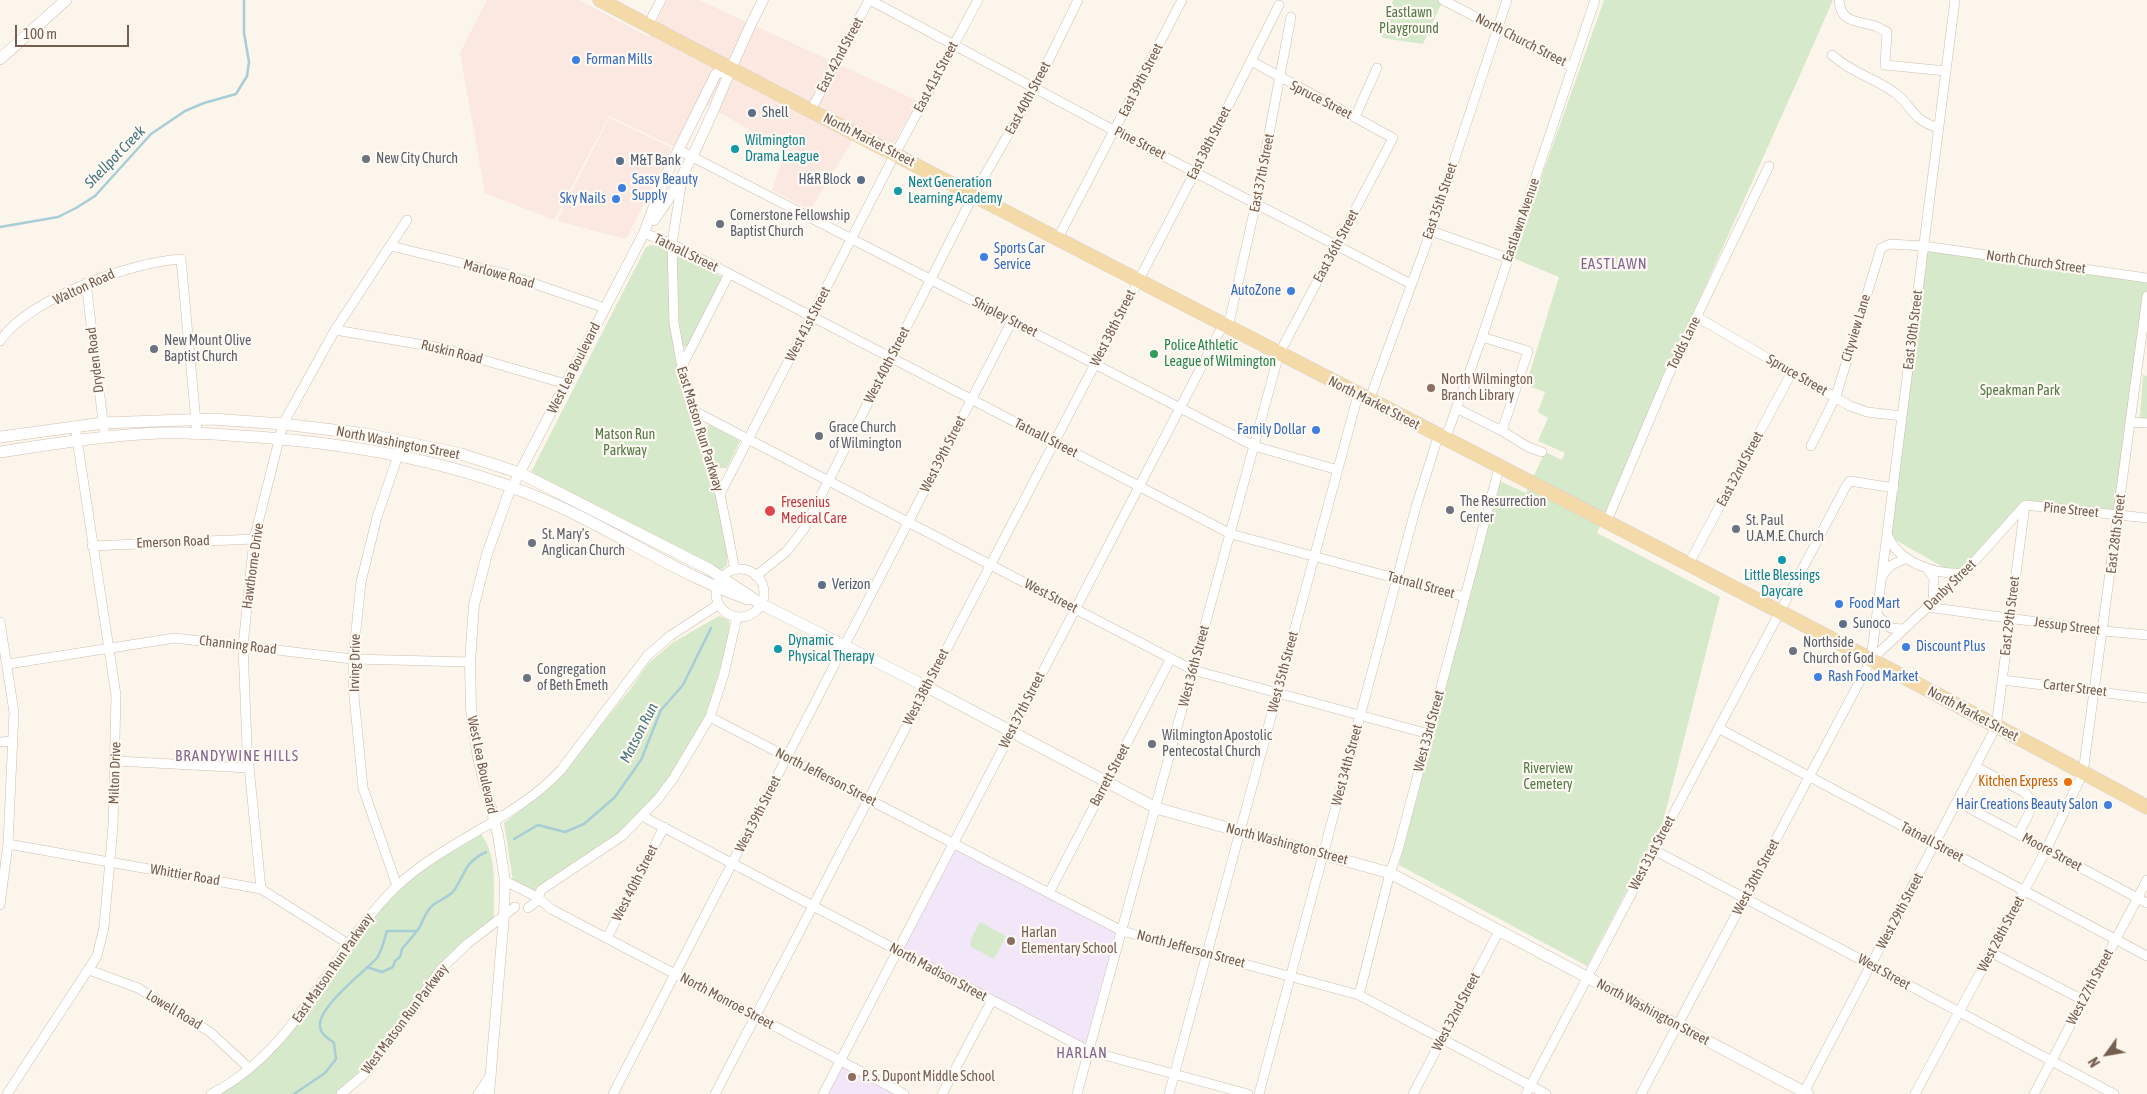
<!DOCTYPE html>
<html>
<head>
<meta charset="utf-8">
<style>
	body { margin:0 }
	#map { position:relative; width:2147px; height:1094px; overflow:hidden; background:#fbf5eb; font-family:"Asap Condensed",sans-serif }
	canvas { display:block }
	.north { position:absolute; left:2082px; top:1029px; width:50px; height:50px; -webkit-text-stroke:4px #fef9f2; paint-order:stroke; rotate:238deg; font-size:14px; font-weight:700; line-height:20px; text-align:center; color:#755e4f }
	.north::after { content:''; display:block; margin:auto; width:18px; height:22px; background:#755e4f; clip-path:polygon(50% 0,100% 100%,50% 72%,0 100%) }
	.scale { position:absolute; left:15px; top:25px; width:114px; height:22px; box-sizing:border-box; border:2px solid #755e4f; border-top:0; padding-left:6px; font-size:15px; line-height:18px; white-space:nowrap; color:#755e4f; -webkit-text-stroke:4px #fef9f2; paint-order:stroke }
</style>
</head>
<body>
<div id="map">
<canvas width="2147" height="1094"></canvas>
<div class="north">N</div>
<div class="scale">100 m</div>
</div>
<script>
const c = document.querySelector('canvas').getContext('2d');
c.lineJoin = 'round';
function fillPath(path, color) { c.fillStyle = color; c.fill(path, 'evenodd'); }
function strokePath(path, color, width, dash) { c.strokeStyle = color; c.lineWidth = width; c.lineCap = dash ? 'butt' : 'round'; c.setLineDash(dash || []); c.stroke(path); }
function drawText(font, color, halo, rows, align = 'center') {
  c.font = font + ' "Asap Condensed",sans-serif'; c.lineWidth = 4.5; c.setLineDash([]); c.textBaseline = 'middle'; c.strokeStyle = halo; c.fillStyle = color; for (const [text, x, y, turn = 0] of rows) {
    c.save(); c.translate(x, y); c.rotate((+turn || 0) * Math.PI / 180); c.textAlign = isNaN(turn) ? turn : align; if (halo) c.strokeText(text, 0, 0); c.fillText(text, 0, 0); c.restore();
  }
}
const commercial = new Path2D(`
	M487 0H579L649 37 667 0H699L918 101 893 144 860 128 810 210 772 190 785 151 699 100 675 147 609 116 554 220 485 193 460 53Z
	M609 118 672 148 626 239 557 221Z`);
const education = new Path2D(`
	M953 843 1122 931 1089 1051 897 950Z
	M840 1060 904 1094H823Z`);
const green = new Path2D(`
	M1393 0H1443L1423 44 1382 38Z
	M1604 0H1833C1755 178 1673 354 1597 533L1720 597 1663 822 1587 966 1399 865 1500 481 1526 493 1545 452 1562 460 1565 453 1538 441 1548 418 1538 412 1545 392 1526 385 1559 277 1513 258Z
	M651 245 665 247 669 254C668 306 673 357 687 406 700 455 732 513 727 565L719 571 530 474 646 247Z
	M1924 246 2147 278V297L2119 515 2025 505 1955 574 1887 535Z
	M682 255 722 277 691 345 683 347 679 322 677 260 678 257Z
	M2143 375 2147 376V419L2140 418Z
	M710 425 740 441 727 468H719L716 465 704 429Z
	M719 616 729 620 730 634 707 715 683 763 626 831 541 890H531L513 881 504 823 554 783 629 691 648 664 672 643Z
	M477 830C499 851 493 888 494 917L441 969 382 1050 341 1094H211L290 1029 397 886Z
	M980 922 1006 936 994 959 970 946 971 939Z`);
const stream = new Path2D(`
	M0 227 58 217 76 208 95 196 151 134 185 111 204 103 236 94 247 76 249 62 244 33V0
	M514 839 538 825 565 832 584 824 615 797 641 760 661 710 683 685 711 628
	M367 967 382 972 393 967 395 961 400 957 402 949 417 931
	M294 1094 325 1073 336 1059 334 1043C328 1038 320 1034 320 1026 318 1007 363 973 376 959 382 952 384 940 387 931H417C423 923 425 911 433 905 440 899 449 898 455 889 466 872 465 862 486 852`);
const minor = new Path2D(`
	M870 0 1115 131 1411 284
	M1443 0 1572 67
	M1839 0C1840 22 1856 21 1872 25 1877 26 1882 30 1887 32L1885 65 1946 71
	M648 25 661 0
	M1832 55C1853 74 1874 77 1895 93 1913 106 1911 120 1939 128
	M811 110 869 0
	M1355 117 1377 68
	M679 150 1254 446 1338 470
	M682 179 672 244 674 323 686 390 720 494 735 570
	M1431 231 1508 258
	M644 233 672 244 1231 534 1465 597
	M1057 240 1182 0
	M391 246 506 274 605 308
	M86 283 105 437
	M1697 317 1850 406 1867 412 1902 416
	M335 330 442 348 566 384
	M1482 337 1528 351 1502 431
	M0 341C28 299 131 262 181 259L197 433
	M681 368 729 274
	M1369 401 1431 231 1507 0
	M1456 408 1502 431 1528 447 1542 452
	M692 410 1193 670 1429 734
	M2130 422 2147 423
	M1445 440 1482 337 1595 0
	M1811 446 1836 396 1881 248 1890 244 1924 246 2147 278
	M720 494 895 154 978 0
	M2025 505 2147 518
	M1606 523 1668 376 1769 166
	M1888 536C1899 563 1936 575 1964 573
	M92 546 254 539
	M1688 565 1792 372
	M1927 568 1934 579 1933 601
	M716 593a24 24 0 1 1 48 0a24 24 0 1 1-48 0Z
	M1883 575 1890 566 1906 558
	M756 576 787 551 804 529 974 194 1035 88 1078 0
	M1927 607 2104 631 2147 635
	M1878 616 1891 628 1903 629
	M0 622 14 712 8 844 0 905
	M1871 660 1955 0
	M8 664 175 638 353 659 470 662
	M2003 680 2147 698
	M710 717 1122 931 1359 995 1546 1094
	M1718 728 2147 956
	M0 742 13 741
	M116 761 249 768
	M1976 767 2024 792C2039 805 2025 820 2018 834
	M1958 802 2147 903
	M642 816 1089 1051 1248 1094
	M8 844 261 889 347 943
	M1654 850 2114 1094
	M505 881 537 897 551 909 904 1094
	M397 886 363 788 353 686V659L361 582 377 517 403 441
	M261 889 247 746 243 646 254 539 283 424 335 330 407 220
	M1049 893 1171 658
	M528 908 537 901 541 890 622 836 658 799 673 779 710 717 724 674 737 617
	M607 938 664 827
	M1992 953 2083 1000
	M89 970 138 988 210 1032 249 1068
	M1359 995 1390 873 1398 850 1499 468
	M7 1094 97 956 104 927 113 826 116 695 75 426
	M211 1094C300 1049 328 952 397 886 446 840 516 819 561 770L647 656 670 636 719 604
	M341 1094 367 1072 441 969 467 944 515 907
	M478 1094 491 1075
	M613 1094 1012 321
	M715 1094 1195 172 1279 5
	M823 1094 1180 408 1223 325 1230 319 1256 203 1291 17
	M942 1094 992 1000
	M1077 1094 1279 354 1393 138 1251 61
	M1169 1094 1358 395
	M1259 1094 1416 507 1438 437
	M1413 1094 1499 931
	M1526 1094 1846 486 1850 481 1894 488
	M1641 1094 1871 660 1964 573 2025 505
	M1803 1094 1996 727 2025 505
	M1915 1094 2046 850 2083 773 2147 296
	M2034 1094 2147 880`);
const tertiary = new Path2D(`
	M654 220C703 154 725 72 763 0
	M489 1094 504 915 505 881 498 835 478 758 471 709 470 662 474 605 487 554 508 495 644 233 664 179 716 74 730 69`);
const secondary = new Path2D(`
	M0 59 66 0
	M0 437 103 423 212 419 283 424 367 434 461 454 520 473 709 569 761 604 927 687 1156 808 1390 873 1808 1094
	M0 452C53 444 106 435 160 433 192 432 225 435 258 437 361 445 463 463 558 506 622 535 681 576 748 599`);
const primary = new Path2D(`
	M600 0C1114 273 1636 530 2147 807`);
const markers = [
	[576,60,5,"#3f7fe0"],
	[752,113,5,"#5c6f8a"],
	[735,149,5,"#0f9aa8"],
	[366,159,5,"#6b7280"],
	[620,161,5,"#5c6f8a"],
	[861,180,5,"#5c6f8a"],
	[622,188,5,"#3f7fe0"],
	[898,191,5,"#0f9aa8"],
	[616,199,5,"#3f7fe0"],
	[720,224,5,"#6b7280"],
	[984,257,5,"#3f7fe0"],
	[1291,291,5,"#3f7fe0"],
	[154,349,5,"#6b7280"],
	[1154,354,5,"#2e9e5b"],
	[1431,388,5,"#8d6e63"],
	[1316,430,5,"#3f7fe0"],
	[819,436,5,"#6b7280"],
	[1450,510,5,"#6b7280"],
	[770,511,6,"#e0444e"],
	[1736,529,5,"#6b7280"],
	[532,543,5,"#6b7280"],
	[1782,560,5,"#0f9aa8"],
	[822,585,5,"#5c6f8a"],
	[1839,604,5,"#3f7fe0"],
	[1843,624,5,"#5c6f8a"],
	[1906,647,5,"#3f7fe0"],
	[778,649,5,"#0f9aa8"],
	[1793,651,5,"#6b7280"],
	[1818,677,5,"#3f7fe0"],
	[527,678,5,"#6b7280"],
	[1152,744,5,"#6b7280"],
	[2068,782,5,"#e8710a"],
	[2108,805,5,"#3f7fe0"],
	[1011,941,5,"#8d6e63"],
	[852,1077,5,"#8d6e63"]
];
const parkNames = [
	["Eastlawn",1409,13],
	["Playground",1409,29],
	["Speakman Park",2020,391],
	["Matson Run",625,435],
	["Parkway",625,451],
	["Riverview",1548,769],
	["Cemetery",1548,785]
];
const streetNames = [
	["North Church Street",1521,40,27],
	["East 42nd Street",840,55,-62],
	["East 41st Street",936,77,-62],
	["East 39th Street",1141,80,-63],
	["East 40th Street",1028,98,-62],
	["Spruce Street",1321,100,27],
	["North Market Street",869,140,27],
	["Pine Street",1140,143,27],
	["East 38th Street",1209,143,-63],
	["East 37th Street",1262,173,-79],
	["East 35th Street",1440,201,-71],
	["Eastlawn Avenue",1521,220,-71],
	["East 36th Street",1336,246,-62],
	["Tatnall Street",686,253,26],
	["North Church Street",2036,262,8],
	["Marlowe Road",499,274,16],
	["Walton Road",84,287,-25],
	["Shipley Street",1005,317,27],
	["West 41st Street",808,324,-63],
	["West 38th Street",1113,328,-63],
	["Cityview Lane",1856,328,-73],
	["East 30th Street",1913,330,-83],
	["Todds Lane",1684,343,-64],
	["Ruskin Road",452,352,14],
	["Dryden Road",95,360,-97],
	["West 40th Street",887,365,-63],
	["West Lea Boulevard",574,368,-63],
	["Spruce Street",1797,375,30],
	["North Market Street",1374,403,27],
	["East Matson Run Parkway",700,429,73],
	["Tatnall Street",1046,438,27],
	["North Washington Street",398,443,11],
	["West 39th Street",943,454,-63],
	["East 32nd Street",1740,469,-62],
	["Pine Street",2071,510,6],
	["East 28th Street",2116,534,-83],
	["Emerson Road",173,542,-2],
	["Hawthorne Drive",253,566,-82],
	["Tatnall Street",1421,585,15],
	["Danby Street",1950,585,-44],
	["West Street",1051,596,27],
	["East 29th Street",2010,616,-83],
	["Jessup Street",2067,626,7],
	["Channing Road",238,645,7],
	["Irving Drive",355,663,-89],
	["West 36th Street",1194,666,-75],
	["West 35th Street",1283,672,-75],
	["West 38th Street",926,687,-63],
	["Carter Street",2075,688,7],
	["West 37th Street",1022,710,-63],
	["North Market Street",1973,714,28],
	["West 33rd Street",1429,731,-75],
	["West Lea Boulevard",482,765,78],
	["West 34th Street",1347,765,-75],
	["Milton Drive",115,773,-88],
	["Barrett Street",1110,775,-62],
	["North Jefferson Street",826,777,27],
	["West 39th Street",758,814,-63],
	["Tatnall Street",1932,842,28],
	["North Washington Street",1287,844,15],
	["Moore Street",2052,852,28],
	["West 31st Street",1652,853,-62],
	["Whittier Road",185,875,10],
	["West 30th Street",1756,877,-62],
	["West 40th Street",635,883,-63],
	["West 29th Street",1900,911,-62],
	["West 28th Street",2001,934,-62],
	["North Jefferson Street",1191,949,15],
	["East Matson Run Parkway",333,968,-55],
	["North Madison Street",938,972,28],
	["West Street",1884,972,29],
	["West 27th Street",2090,987,-62],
	["North Monroe Street",727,1001,28],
	["Lowell Road",174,1010,31],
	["West 32nd Street",1456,1012,-62],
	["North Washington Street",1653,1012,28],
	["West Matson Run Parkway",405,1019,-53]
];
const shopNames = [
	["Forman Mills",586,60],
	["Sassy Beauty",632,180],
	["Supply",632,196],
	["Sky Nails",606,199,"right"],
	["Sports Car",994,249],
	["Service",994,265],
	["AutoZone",1281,291,"right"],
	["Family Dollar",1306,430,"right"],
	["Food Mart",1849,604],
	["Discount Plus",1916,647],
	["Rash Food Market",1828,677],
	["Hair Creations Beauty Salon",2098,805,"right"]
];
const serviceNames = [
	["Shell",762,113],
	["M&T Bank",630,161],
	["H&R Block",851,180,"right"],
	["Verizon",832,585],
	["Sunoco",1853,624]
];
const cultureNames = [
	["Wilmington",745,141],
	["Drama League",745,157],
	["Next Generation",908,183],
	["Learning Academy",908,199],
	["Little Blessings",1782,576,"center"],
	["Daycare",1782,592,"center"],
	["Dynamic",788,641],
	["Physical Therapy",788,657]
];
const worshipNames = [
	["New City Church",376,159],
	["Cornerstone Fellowship",730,216],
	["Baptist Church",730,232],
	["New Mount Olive",164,341],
	["Baptist Church",164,357],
	["Grace Church",829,428],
	["of Wilmington",829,444],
	["The Resurrection",1460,502],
	["Center",1460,518],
	["St. Paul",1746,521],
	["U.A.M.E. Church",1746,537],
	["St. Mary’s",542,535],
	["Anglican Church",542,551],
	["Northside",1803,643],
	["Church of God",1803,659],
	["Congregation",537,670],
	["of Beth Emeth",537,686],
	["Wilmington Apostolic",1162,736],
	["Pentecostal Church",1162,752]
];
const leisureNames = [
	["Police Athletic",1164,346],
	["League of Wilmington",1164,362]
];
const educationNames = [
	["North Wilmington",1441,380],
	["Branch Library",1441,396],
	["Harlan",1021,933],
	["Elementary School",1021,949],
	["P. S. Dupont Middle School",862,1077]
];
const healthNames = [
	["Fresenius",781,503],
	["Medical Care",781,519]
];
const foodNames = [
	["Kitchen Express",2058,782]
];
const waterNames = [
	["Shellpot Creek",115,157,-46],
	["Matson Run",639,733,-63]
];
const neighbourhoodNames = [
	["EASTLAWN",1614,264],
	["BRANDYWINE HILLS",237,756],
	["HARLAN",1082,1053]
];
fillPath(commercial, '#fbe8e0');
fillPath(education, '#f2e7f8');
fillPath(green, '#d6e9ca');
strokePath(stream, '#a7cdd6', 2.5);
strokePath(minor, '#cdbeb1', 10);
strokePath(tertiary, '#cdbeb1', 11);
strokePath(secondary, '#d2c0b1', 12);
strokePath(primary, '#d8d2ce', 15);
strokePath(minor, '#fff', 9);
strokePath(tertiary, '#fff', 10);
strokePath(secondary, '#fff', 11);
strokePath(primary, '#f5daa9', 14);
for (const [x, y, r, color] of markers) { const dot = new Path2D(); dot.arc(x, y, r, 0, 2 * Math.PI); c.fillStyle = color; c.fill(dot); strokePath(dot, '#fef9f2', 2); }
drawText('14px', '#557a48', '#fef9f2', parkNames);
drawText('14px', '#755e4f', '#fef9f2', streetNames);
drawText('14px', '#366cbe', '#fef9f2', shopNames, 'left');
drawText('14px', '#4e5e75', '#fef9f2', serviceNames, 'left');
drawText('14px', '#0d838f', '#fef9f2', cultureNames, 'left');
drawText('14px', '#5b616d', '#fef9f2', worshipNames, 'left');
drawText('14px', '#27864d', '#fef9f2', leisureNames, 'left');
drawText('14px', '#785e54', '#fef9f2', educationNames, 'left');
drawText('14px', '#be3a42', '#fef9f2', healthNames, 'left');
drawText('14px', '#c56008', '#fef9f2', foodNames, 'right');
drawText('italic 15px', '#477580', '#fef9f2', waterNames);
c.letterSpacing = '1px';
drawText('15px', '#846790', '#fef9f2', neighbourhoodNames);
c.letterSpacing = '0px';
</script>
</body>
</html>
